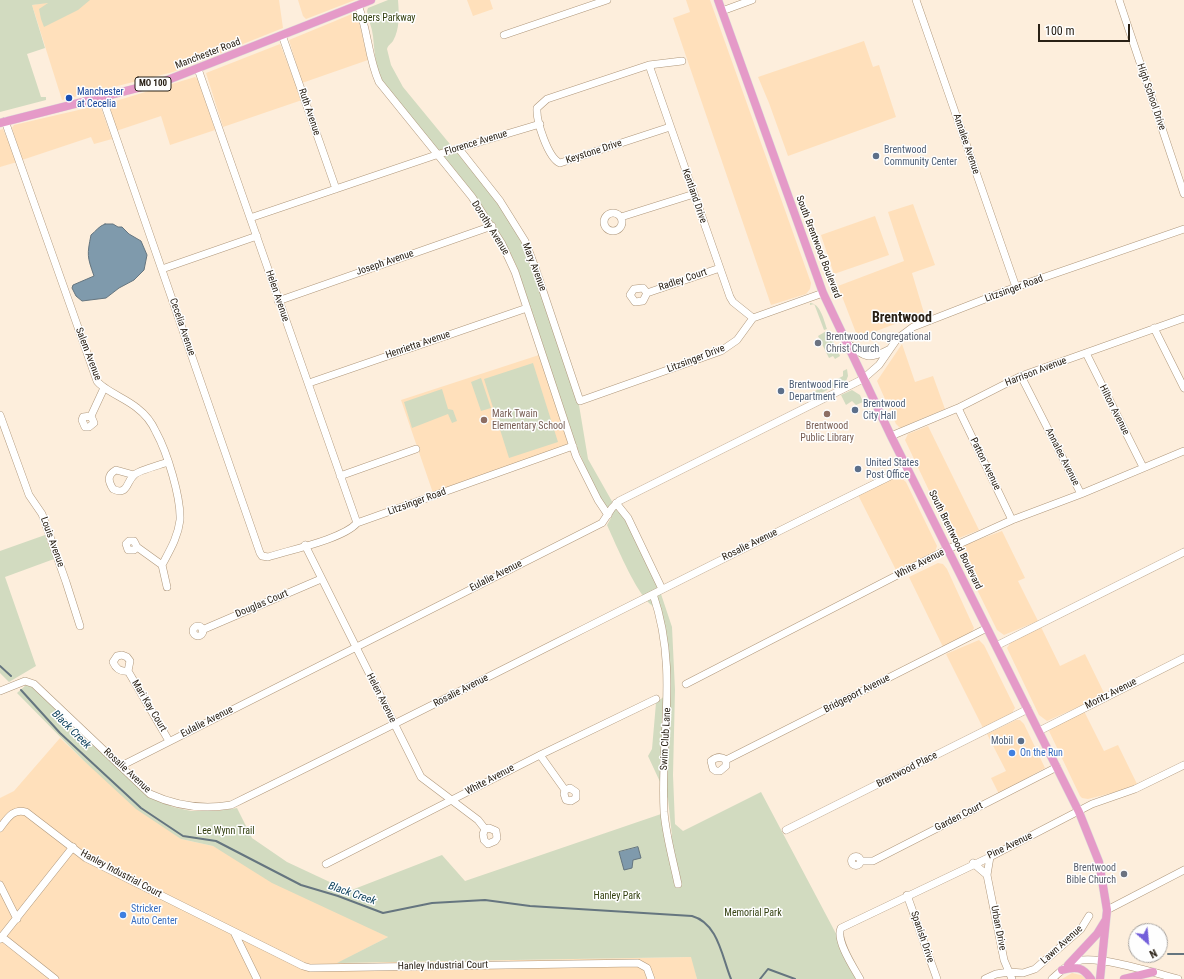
<!DOCTYPE html>
<html>
<head>
<meta charset="utf-8">
<style>
	body { margin:0 }
	#map { position:relative; width:1184px; height:979px; overflow:hidden; background:#fdeedc; font-family:"Roboto Condensed",sans-serif }
	canvas { display:block }
	.north { position:absolute; left:1128px; top:923px; width:40px; height:40px; box-sizing:border-box; background:#fefefe; border:1px solid #a9a5a1; border-radius:50%; rotate:153deg; font-size:11px; font-weight:700; line-height:16px; text-align:center; color:#292015 }
	.north::after { content:''; display:block; margin:auto; width:14px; height:18px; background:#735fda; clip-path:polygon(50% 0,100% 100%,50% 72%,0 100%) }
	.scale { position:absolute; left:1038px; top:24px; width:92px; height:18px; box-sizing:border-box; border:2px solid #292015; border-top:0; padding-left:5px; font-size:12px; line-height:14px; white-space:nowrap; color:#292015; -webkit-text-stroke:3px #fefefe; paint-order:stroke }
</style>
</head>
<body>
<div id="map">
<canvas width="1184" height="979"></canvas>
<div class="north">N</div>
<div class="scale">100 m</div>
</div>
<script>
const c = document.querySelector('canvas').getContext('2d');
c.lineJoin = 'round';
function fillPath(path, color) { c.fillStyle = color; c.fill(path, 'evenodd'); }
function strokePath(path, color, width, dash) { c.strokeStyle = color; c.lineWidth = width; c.lineCap = dash ? 'butt' : 'round'; c.setLineDash(dash || []); c.stroke(path); }
function drawText(font, color, halo, rows, align = 'center') {
  c.font = font + ' "Roboto Condensed",sans-serif'; c.lineWidth = 3; c.setLineDash([]); c.textBaseline = 'middle'; c.strokeStyle = halo; c.fillStyle = color; for (const [text, x, y, turn = 0] of rows) {
    c.save(); c.translate(x, y); c.rotate((+turn || 0) * Math.PI / 180); c.textAlign = isNaN(turn) ? turn : align; if (halo) c.strokeText(text, 0, 0); c.fillText(text, 0, 0); c.restore();
  }
}
const built = new Path2D(`
	M61 0H279L283 28 173 72 62 100 32 5Z
	M298 0H355L306 19 303 16Z
	M467 0H490L493 9 473 16Z
	M686 0H710L811 283 810 289 806 294 771 305 673 18 690 12Z
	M352 14 357 17 359 22 368 60 302 83 289 40Z
	M864 41 873 67 879 65 896 117 788 156 769 103 758 77Z
	M280 44 302 100 223 127 206 73Z
	M195 77 198 79 215 130 170 145 161 116 116 131 109 103Z
	M100 105 112 139 94 144 91 137 22 160 12 128 14 125Z
	M3 129 17 162 0 167V130Z
	M913 204 935 265 912 273 924 313 858 338 838 286 904 261 888 212Z
	M875 216 889 255 834 274 821 235Z
	M902 344 915 382 933 376 945 409 900 428 896 424 877 381Z
	M539 355 568 440 567 445 433 493 401 400Z
	M928 426 979 530 959 538H953L950 535 905 440 908 434Z
	M896 477H900L906 482 937 546 935 552 898 574 858 495Z
	M1002 531 1025 578 1018 581 1038 621 1004 635 997 630 959 553 960 548 964 545Z
	M938 563 943 564 947 569 974 628 971 633 943 647 909 577Z
	M1041 627 1060 666 1085 654 1105 695 1047 721 1039 715 1007 648 1011 642Z
	M979 640 984 645 1015 708 1012 713 983 728 946 654Z
	M1084 711 1104 751 1118 745 1137 784 1120 791 1088 799 1082 798 1080 796 1049 731 1052 728Z
	M1016 720H1020L1024 724 1045 768 999 794 991 778 1006 771 987 734Z
	M60 738 83 760 181 839 213 846 388 937 338 963 692 957 697 979H0V798L14 791Z
	M1072 973 1085 976 1087 979H1062Z`);
const green = new Path2D(`
	M0 0H90L78 10 44 27 41 19 39 9 48 3 32 5 45 48 27 54 41 97H46V100L0 112Z
	M388 0H398C399 13 400 29 393 41 391 44 388 45 387 49L391 65 403 87 495 199 519 237 529 258 579 405 588 459 618 512 623 514 651 570 661 594 672 627 675 690 673 775 675 824 683 831 761 792 860 979H697L691 957 337 963 388 937 272 883 213 846 181 839 136 809 83 760 17 693 26 685 30 686 36 689 147 795 173 807 191 811H217L237 808 252 838 287 862 349 891 442 855 465 881 664 813 668 838 672 836 668 799 648 756 652 749 656 703 667 694 663 637 655 607C639 601 615 542 607 525L612 516 597 494 576 445 517 267C487 199 432 144 385 87 375 67 375 56 373 36 372 27 368 19 367 11L368 8Z
	M810 303C820 303 824 320 827 329L824 330 815 306 814 304 810 305Z
	M828 330 840 356 835 359 833 356 829 358 818 336Z
	M533 363 558 442 509 458 484 379Z
	M847 369 848 376 846 381 817 395 815 391 843 376V371Z
	M481 378 491 408 481 411 471 382Z
	M442 389 448 409 453 410 457 421 452 423 448 414 412 428 404 402Z
	M852 390 860 395 863 402 856 405 852 401 846 405 841 395Z
	M45 535 54 559 5 577 36 666 9 682 0 673V551Z`);
const water = new Path2D(`
	M105 224H113L118 227H122L129 234 141 241 147 255 144 270 134 280 119 288 106 298 82 301 76 296 72 288 73 285 94 276C87 256 87 255 91 235 96 231 99 226 105 224Z
	M638 847 641 858 633 860 632 868 624 870 619 852Z`);
const stream = new Path2D(`
	M0 666 11 676
	M21 690 60 733 141 808 183 836 216 841 301 885 338 896 383 913 432 903 485 900 530 906 692 916C718 923 722 957 731 979
	M1168 954H1184
	M760 979 768 969 795 979`);
const minor = new Path2D(`
	M916 0 1016 287
	M1119 0 1184 194
	M358 5C368 30 368 58 379 82L472 197 502 244 515 272 576 456 598 500 608 515
	M722 11 752 0
	M282 35 336 189
	M504 35 607 0
	M649 65 730 297 733 302 753 318
	M198 69 357 523
	M102 97 260 553 262 556 268 557C290 550 343 539 357 523L573 446
	M5 121 97 381C103 390 127 399 137 408 145 414 152 423 156 432 167 452 181 497 180 520 178 537 170 550 162 565L167 587
	M670 127 560 163C548 158 536 121 537 108L547 99 649 65 682 61
	M459 149 500 201 525 241 536 270 580 401 721 351 737 340 753 318 823 293
	M604 222a9 9 0 1 1 18 0a9 9 0 1 1-18 0Z
	M621 217 694 194
	M250 218 436 155 540 124
	M162 269 257 236
	M647 293 643 301 635 302 630 295 634 289 643 288 647 293 720 268
	M278 301 492 226
	M1154 328 1184 388
	M846 342C864 356 867 361 888 350
	M1086 353 1143 467
	M1021 376 1081 494
	M309 383 527 308
	M958 408 1012 520
	M0 415 29 495 42 514 66 582 80 626
	M91 416 94 423 89 427H85L82 420 83 417 91 416 104 388
	M891 436 958 408 1021 376 1184 318
	M134 475 116 470C107 475 108 481 113 489 128 496 126 482 134 475 139 470 160 465 168 462
	M340 476 416 449
	M616 503 628 518 662 589
	M305 545 421 777 478 820 485 829 489 828 496 831 497 838 495 841 488 844 484 840 483 834 485 829
	M137 547 134 541H129L126 544 128 550H134L137 547 162 565
	M653 594C679 670 660 735 664 812 666 836 673 860 678 884
	M193 631a5 5 0 1 1 10 0a5 5 0 1 1-10 0Z
	M202 630 321 579
	M996 646 1184 552
	M128 671 130 661 127 657 122 655 117 656 113 662C116 669 120 672 128 671L169 741
	M686 684 948 549 1012 520 1081 494 1184 451
	M0 691 25 681 34 684 150 794C176 806 202 810 231 805 458 694 681 578 907 468
	M1039 731 1184 658
	M540 755 565 790 570 788 576 792V798L571 801 566 800 564 794 565 790
	M726 760C721 756 716 757 711 761L713 769 716 771H720L726 766V760L987 628
	M121 766 602 523 612 508 619 501 863 379 879 365 897 339 913 327 1016 287 1184 229
	M0 828C7 819 13 808 26 812L86 858 303 966 310 968 638 963 647 968 651 979
	M786 830 1028 709
	M851.5 861a4.5 4.5 0 1 1 9 0a4.5 4.5 0 1 1-9 0Z
	M990 857 987 875 1004 960 1012 979
	M860 861H873L1057 767
	M973 863 987 875
	M326 864 540 755 656 699
	M0 885 17 919
	M907 895 937 979
	M1107 910 1184 870
	M234 932 257 979
	M2 937 55 979
	M0 939 73 847
	M860 979C854 968 835 940 841 928L990 857 1092 804 1135 789 1184 765
	M985 979 996 974 1009 972 1023 973 1035 969 1081 929 1089 916
	M1052 979C1060 972 1067 964 1077 961 1099 955 1155 973 1178 979`);
const major = new Path2D(`
	M718 0 823 293 891 436 1079 812 1099 862 1107 910 1100 979
	M0 123 165 81 371 0
	M1068 965 1097 934 1105 921
	M1062 970C1076 966 1083 967 1091 979
	M1124 979 1153 972`);
const markers = [
	[69,98,4,"#1a4fb4"],
	[876,156,4,"#5c6f8a"],
	[818,343,4,"#6b7280"],
	[781,391,4,"#5c6f8a"],
	[855,410,4,"#5c6f8a"],
	[827,414,4,"#8d6e63"],
	[484,420,4,"#8d6e63"],
	[858,469,4,"#5c6f8a"],
	[1021,741,4,"#5c6f8a"],
	[1012,753,4,"#3f7fe0"],
	[1124,874,4,"#6b7280"],
	[123,915,4,"#3f7fe0"]
];
const shields = [
	[153,84,36]
];
const shieldNames = [
	["MO 100",153,84]
];
const parkNames = [
	["Rogers Parkway",384,18],
	["Lee Wynn Trail",226,831],
	["Hanley Park",617,896],
	["Memorial Park",753,913]
];
const streetNames = [
	["Manchester Road",208,54,-21],
	["High School Drive",1151,97,71],
	["Ruth Avenue",309,112,71],
	["Florence Avenue",476,143,-17],
	["Annalee Avenue",966,144,71],
	["Keystone Drive",594,152,-18],
	["Kentland Drive",694,196,71],
	["Dorothy Avenue",490,228,58],
	["South Brentwood Boulevard",818,247,69],
	["Joseph Avenue",385,263,-19],
	["Mary Avenue",534,267,69],
	["Radley Court",683,280,-19],
	["Litzsinger Road",1014,289,-20],
	["Helen Avenue",277,296,71],
	["Cecelia Avenue",182,327,71],
	["Henrietta Avenue",418,345,-19],
	["Salem Avenue",88,354,69],
	["Litzsinger Drive",696,359,-21],
	["Harrison Avenue",1036,372,-21],
	["Hilton Avenue",1114,410,63],
	["Annalee Avenue",1062,457,63],
	["Patton Avenue",985,464,64],
	["Litzsinger Road",417,502,-20],
	["South Brentwood Boulevard",955,540,64],
	["Louis Avenue",52,542,70],
	["Rosalie Avenue",750,545,-26],
	["White Avenue",920,564,-27],
	["Eulalie Avenue",496,576,-27],
	["Douglas Court",262,604,-23],
	["Rosalie Avenue",461,691,-27],
	["Bridgeport Avenue",857,694,-27],
	["Moritz Avenue",1111,694,-27],
	["Helen Avenue",381,698,63],
	["Mari Kay Court",149,706,59],
	["Eulalie Avenue",207,722,-27],
	["Swim Club Lane",666,739,-87],
	["Brentwood Place",907,770,-27],
	["Rosalie Avenue",127,771,43],
	["White Avenue",490,780,-28],
	["Garden Court",959,817,-27],
	["Pine Avenue",1010,846,-26],
	["Hanley Industrial Court",121,874,28],
	["Urban Drive",998,928,79],
	["Spanish Drive",922,937,71],
	["Lawn Avenue",1062,945,-42],
	["Hanley Industrial Court",443,966,-1]
];
const transitNames = [
	["Manchester",77,92],
	["at Cecelia",77,104]
];
const serviceNames = [
	["Brentwood",884,150],
	["Community Center",884,162],
	["Brentwood Fire",789,385],
	["Department",789,397],
	["Brentwood",863,404],
	["City Hall",863,416],
	["United States",866,463],
	["Post Office",866,475],
	["Mobil",1013,741,"right"]
];
const worshipNames = [
	["Brentwood Congregational",826,337],
	["Christ Church",826,349],
	["Brentwood",1116,868,"right"],
	["Bible Church",1116,880,"right"]
];
const educationNames = [
	["Mark Twain",492,414],
	["Elementary School",492,426],
	["Brentwood",827,426,"center"],
	["Public Library",827,438,"center"]
];
const shopNames = [
	["On the Run",1020,753],
	["Stricker",131,909],
	["Auto Center",131,921]
];
const waterNames = [
	["Black Creek",71,730,45],
	["Black Creek",352,894,19]
];
const districtNames = [
	["Brentwood",902,318]
];
fillPath(built, '#ffe0bb');
fillPath(green, '#d2dbc0');
fillPath(water, '#7f9aac');
strokePath(water, '#65757f', 1);
strokePath(stream, '#65757f', 2);
strokePath(minor, '#af977b', 8);
strokePath(major, '#dddbda', 9);
strokePath(minor, '#fff', 7);
strokePath(major, '#e59ac8', 8);
for (const [x, y, r, color] of markers) { const dot = new Path2D(); dot.arc(x, y, r, 0, 2 * Math.PI); c.fillStyle = color; c.fill(dot); strokePath(dot, '#fefefe', 1.5); }
for (const [x, y, w] of shields) { const box = new Path2D(); box.roundRect(x - w / 2, y - 7, w, 14, 3); c.fillStyle = '#fefefe'; c.fill(box); strokePath(box, '#292015', 1); }
drawText('bold 9px', '#292015', null, shieldNames);
drawText('10px', '#344111', '#fefefe', parkNames);
drawText('10px', '#292015', '#fefefe', streetNames);
drawText('10px', '#164399', '#fefefe', transitNames, 'left');
drawText('10px', '#4e5e75', '#fefefe', serviceNames, 'left');
drawText('10px', '#5b616d', '#fefefe', worshipNames, 'left');
drawText('10px', '#785e54', '#fefefe', educationNames, 'left');
drawText('10px', '#366cbe', '#fefefe', shopNames, 'left');
drawText('italic 11px', '#093e5a', '#fefefe', waterNames);
drawText('bold 14px', '#292015', '#fefefe', districtNames);
</script>
</body>
</html>
